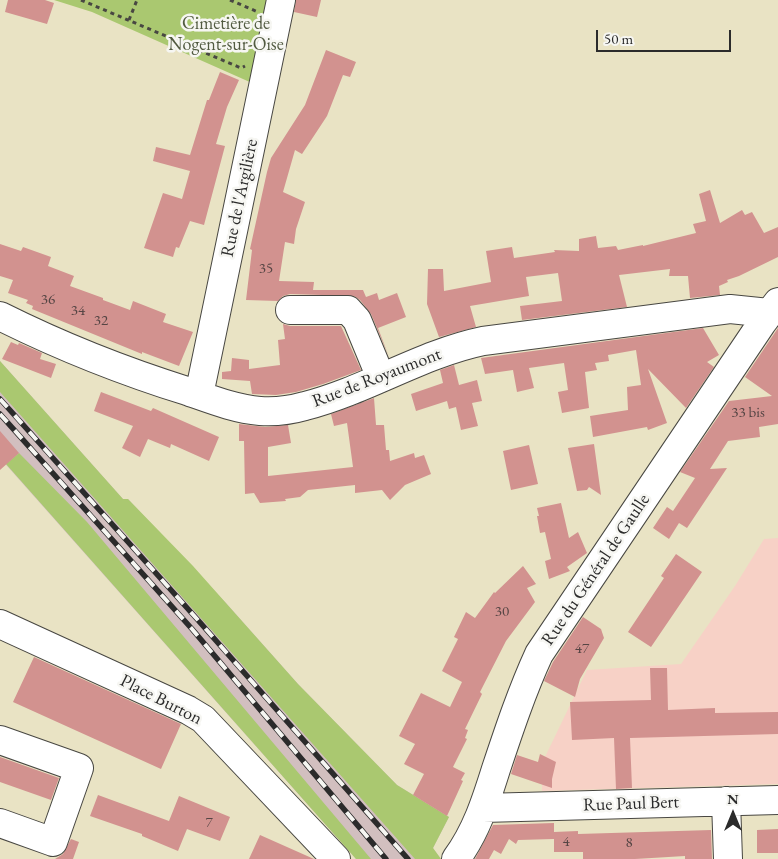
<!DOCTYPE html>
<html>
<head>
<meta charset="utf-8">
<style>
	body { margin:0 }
	#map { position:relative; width:778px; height:859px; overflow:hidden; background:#e9e3c4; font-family:"EB Garamond",serif }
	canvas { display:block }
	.north { position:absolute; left:708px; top:789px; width:50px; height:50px; -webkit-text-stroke:4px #f6f6f2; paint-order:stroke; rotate:0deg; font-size:14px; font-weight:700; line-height:20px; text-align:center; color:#2b2b2b }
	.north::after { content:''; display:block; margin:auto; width:18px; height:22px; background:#2b2b2b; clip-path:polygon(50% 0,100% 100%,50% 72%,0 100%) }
	.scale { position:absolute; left:596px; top:30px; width:135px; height:22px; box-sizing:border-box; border:2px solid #2b2b2b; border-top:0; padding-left:6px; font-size:15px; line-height:18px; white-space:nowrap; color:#2b2b2b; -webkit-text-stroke:4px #f6f6f2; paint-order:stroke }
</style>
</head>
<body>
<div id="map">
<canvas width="778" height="859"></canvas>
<div class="north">N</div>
<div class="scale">50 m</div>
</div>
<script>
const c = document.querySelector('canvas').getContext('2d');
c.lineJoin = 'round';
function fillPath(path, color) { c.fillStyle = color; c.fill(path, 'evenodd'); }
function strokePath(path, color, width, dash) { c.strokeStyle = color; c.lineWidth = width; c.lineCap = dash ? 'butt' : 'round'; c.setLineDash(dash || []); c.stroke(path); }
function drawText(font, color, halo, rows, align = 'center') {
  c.font = font + ' "EB Garamond",serif'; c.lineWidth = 5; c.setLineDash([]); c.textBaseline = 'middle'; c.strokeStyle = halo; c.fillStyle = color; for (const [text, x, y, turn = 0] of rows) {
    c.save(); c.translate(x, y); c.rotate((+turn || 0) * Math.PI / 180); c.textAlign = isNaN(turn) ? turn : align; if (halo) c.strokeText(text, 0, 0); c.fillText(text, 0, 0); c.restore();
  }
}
const built = new Path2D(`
	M778 538V784L542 791V772L545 757 587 670 681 664 735 586 764 539Z`);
const industrial = new Path2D(`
	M0 361 123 499H128L226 603 298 684 397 785 449 817 433 848 441 859H356L0 458Z`);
const green = new Path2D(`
	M54 0H270L252 83 92 12Z
	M0 361 123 499H128L193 566 298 684 397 785 449 817 433 848 441 859H415L0 392Z
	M19 453 87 522 371 859H356L6 464Z`);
const building = new Path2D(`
	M8 0H45L54 3 47 24 5 12Z
	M296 0H321L317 17 294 12Z
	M326 50 356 62 350 77 343 75 327 116 302 154 295 150 283 192 305 202 296 229 294 244 285 242 279 281 314 282 313 290H363L366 297 377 293 379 300 397 293 406 317 378 328 389 357 371 314 360 300 354 296 290 294 283 296 278 301 246 300 252 250 250 249 267 172 271 158 305 105Z
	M220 72 239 80 227 107 216 144 225 146 204 225 190 221 179 248 176 247 173 257 144 248 163 193 182 199 190 171 153 161 156 147 190 155 207 100H209Z
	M710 190 720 223 742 210 745 215 752 212 764 233 778 227V257L739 276 727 280 728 282 719 286 720 295 690 298 688 276H669L670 269 619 275 627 307 522 320 520 306 562 301 558 273 526 277 529 296 470 306 476 327 439 337 427 304 428 269H443L444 291 491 282 486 251 512 247 514 258 555 252 554 250 579 251V239L596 236 598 248 616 246 618 250 643 245V246L696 233 693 224 706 221 699 194Z
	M0 244 21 251 23 247 51 257 48 266 74 276 70 286 103 298V300L130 310 133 301 166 314 163 322 193 332 179 366 142 352V354L32 309 33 306 26 303 28 300 8 293 13 280 0 276Z
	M283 324 290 326H341L361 370 323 384 296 392 276 395 252 394 250 381 222 379V372L231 371 232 358 249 360V369L280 365 278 340 285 339Z
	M703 328 719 355 707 362 714 367 686 408 648 369 667 423 648 430 647 427 593 437 590 416 628 410 627 387 641 385 636 350 608 355 609 361 595 363 597 370 585 372 589 408 562 413 558 392 568 390 564 363 529 368 534 388 517 392 513 370 485 374 481 358Z
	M778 328V424L759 427 760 437 728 441 710 469 727 468 687 528 679 523 669 539 653 528 667 507 673 511 695 478 680 472 729 401 772 396 745 377Z
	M11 342 18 345 19 343 42 353 40 359 56 364 51 378 2 359Z
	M454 365 459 385 477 380 482 401 472 403 478 426 461 430 456 407 449 409 447 401 416 411 411 394 443 383 440 370Z
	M101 392 151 411 153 408 219 437 209 461 171 444 170 448 148 439 140 457 122 448 133 426 94 411Z
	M374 398 376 425H384L386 450H389L390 461 414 453 415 458 424 455 431 474 405 485 390 500 382 490 355 493V485L308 490 300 497 285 499 286 501 260 503 254 493 245 494 244 441H239V424L265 427 288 425 291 443 268 447V476L353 467 347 423 334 426 331 414Z
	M0 431 19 453 0 470Z
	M594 444 601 495 589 487 587 490 577 491 568 448Z
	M529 445 538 484 511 490 503 451Z
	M561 503 569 538 578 532 587 553 567 567 570 571 549 579 545 561 551 559 545 532 540 533 537 516H539L537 508Z
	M676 554 702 572 651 647 628 632 664 578 661 576Z
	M523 566 536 584 527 588 535 602 506 641 480 692 482 694 465 729 468 730 465 738 467 739 453 767 465 773 461 780 463 781 447 816 413 795 424 774 404 764 415 744 399 736 421 693 450 707 462 682 442 671 458 639 454 637 466 612 475 618 494 592 495 593Z
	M583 617 601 629 604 638 580 679 575 697 544 681 553 662Z
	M34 657 181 724 161 769 13 702Z
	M650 668H667L668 710 715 708V713L778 712V734L630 738 632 788 616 789 614 738 572 740 570 702 651 700Z
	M540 754 556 762 552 779V788L511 774 517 755 538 762Z
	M0 757 59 778 51 800 0 782Z
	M98 795 169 821 179 796 230 817 220 841 187 829 178 851 142 836V834L90 816Z
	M554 823V832L578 831V834L711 830 712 859H685V856L635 859H583V852H554V839L518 840 516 844 509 839 501 854 494 850 489 859H475L493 825Z
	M778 829V853H757V830Z
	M260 835 314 859H249Z
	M71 839 79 842 73 859H55L63 854Z`);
const path = new Path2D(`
	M81 0 241 68 245 66
	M230 0 258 12
	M129 20 137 0`);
const minor = new Path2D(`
	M290 310H348L357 320 381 378
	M0 316C60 346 123 371 187 391 210 399 235 409 260 411 275 412 291 410 305 406 367 390 421 354 483 341L730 309 769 313
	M199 395 281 0
	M0 624 188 710 203 719 336 859
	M0 740 79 768 53 842 0 823
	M726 801 728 859
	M483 808 778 800
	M456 859C476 832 486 801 496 769 509 730 522 691 539 654L762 323 778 302`);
const rail = new Path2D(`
	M0 399 197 619 408 859
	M0 414 192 629 386 859`);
const numberNames = [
	["35",266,269],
	["36",48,300],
	["34",78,311],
	["32",101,321],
	["33 bis",748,413],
	["30",502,612],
	["47",582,649],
	["7",209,823],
	["4",566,842],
	["8",629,843]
];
const parkNames = [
	["Cimetière de",226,24],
	["Nogent-sur-Oise",226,45]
];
const streetNames = [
	["Rue de l'Argilière",240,198,-78],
	["Rue de Royaumont",377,378,-21],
	["Rue du Général de Gaulle",596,570,-56],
	["Place Burton",161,700,27],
	["Rue Paul Bert",631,804,-2]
];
fillPath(built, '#f7d1c6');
fillPath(industrial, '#d2bfbf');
fillPath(green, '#aac870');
fillPath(building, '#d2928f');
strokePath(minor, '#484742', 30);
strokePath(path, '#484742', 3, [4, 4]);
strokePath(minor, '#fff', 28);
strokePath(rail, '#2b2b2b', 5.5);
strokePath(rail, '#f6f6f2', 4, [11]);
drawText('15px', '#554544', null, numberNames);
drawText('18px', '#515a40', '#f6f6f2', parkNames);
drawText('18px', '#2b2b2b', '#f6f6f2', streetNames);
</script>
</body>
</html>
